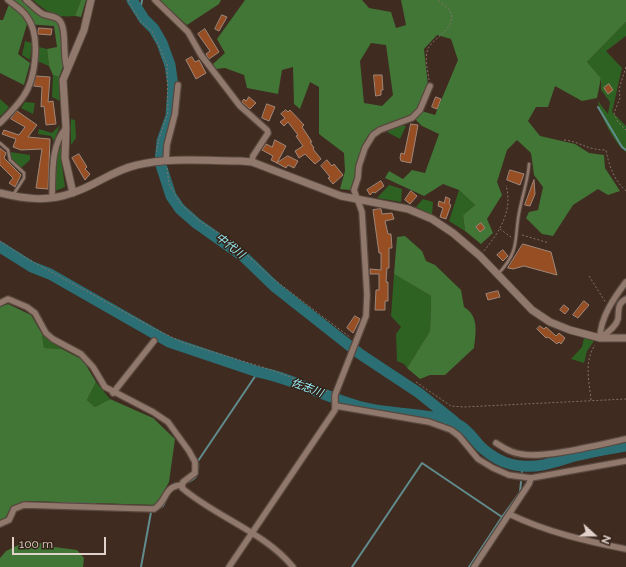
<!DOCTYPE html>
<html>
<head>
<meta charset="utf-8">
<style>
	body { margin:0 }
	#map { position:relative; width:626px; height:567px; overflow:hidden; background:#3f2b20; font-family:Raleway,sans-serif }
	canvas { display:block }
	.north { position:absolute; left:574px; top:515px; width:40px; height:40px; -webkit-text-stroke:3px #342117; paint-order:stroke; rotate:111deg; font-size:11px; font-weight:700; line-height:16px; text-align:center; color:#e0d2cb }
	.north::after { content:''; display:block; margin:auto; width:14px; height:18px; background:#e0d2cb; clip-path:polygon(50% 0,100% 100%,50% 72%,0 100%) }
	.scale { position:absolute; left:12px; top:537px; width:94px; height:18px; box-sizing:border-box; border:2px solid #e0d2cb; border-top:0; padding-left:5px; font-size:12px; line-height:14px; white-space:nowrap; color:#e0d2cb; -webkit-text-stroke:3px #342117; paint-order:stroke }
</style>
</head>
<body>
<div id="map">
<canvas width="626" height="567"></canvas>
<div class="north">N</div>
<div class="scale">100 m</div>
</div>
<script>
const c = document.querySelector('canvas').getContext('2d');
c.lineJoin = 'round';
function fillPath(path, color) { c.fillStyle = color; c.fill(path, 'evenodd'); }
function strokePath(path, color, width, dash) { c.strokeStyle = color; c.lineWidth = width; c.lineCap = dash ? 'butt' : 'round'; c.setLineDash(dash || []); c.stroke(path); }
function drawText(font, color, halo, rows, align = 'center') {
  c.font = font + ' Raleway,"Noto Sans JP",sans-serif'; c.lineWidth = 3; c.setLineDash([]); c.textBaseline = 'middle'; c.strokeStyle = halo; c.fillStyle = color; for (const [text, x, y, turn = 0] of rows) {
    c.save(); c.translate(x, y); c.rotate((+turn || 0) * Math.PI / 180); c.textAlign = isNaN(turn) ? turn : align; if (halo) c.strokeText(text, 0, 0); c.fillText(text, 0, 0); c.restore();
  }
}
const green = new Path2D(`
	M33 0H81L75 16C55 18 48 13 33 0Z
	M626 22V36L606 51 622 68 612 112 626 126V152C615 144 599 114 598 101L608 114 610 102 601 90V78L587 62Z
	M25 41 32 43 30 60 22 55Z
	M39 47 47 49 49 66 37 61Z
	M53 75 59 77 60 101 52 97Z
	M0 99 9 107 1 116 0 115Z
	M25 102 35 103 33 114 21 108Z
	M71 119 75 120 76 138 71 145Z
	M60 125 54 142 51 136 38 134 39 129 52 133Z
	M397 125 406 126 400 139 387 132Z
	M61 145V158L65 187 55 191 57 156Z
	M10 152 30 155V160L21 168 12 160Z
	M389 185 402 189 401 202 377 198Z
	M459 190 475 205 463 215 465 231 449 221Z
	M423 199 433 202 432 215 416 207Z
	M394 274 431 296 430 331 407 368 404 364 397 361 396 334 401 327 391 316Z
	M42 334 62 349 44 348Z
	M584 338 594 341 587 351 584 363 571 359 582 347Z
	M96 382 110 399 95 407 87 400Z`);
const forest = new Path2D(`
	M8 0H21L39 14 66 24 68 54 59 77 53 75 49 66 47 49 57 47 54 26 27 24 18 54 30 63 24 85 0 73V20H3L9 4Z
	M81 0H86L81 17 75 16Z
	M159 0H221L219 4 187 25Z
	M245 0H362L369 8 391 12 396 28 406 25 401 0H626V22L587 62 601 78 597 98 582 101 555 86 548 107H536L528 121 540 136 575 144 589 153 604 155 605 168 620 191 608 195 598 189 573 205 553 236 542 234 526 218 529 212 538 210 543 187 534 175 531 153 517 140 507 150 497 182 502 195 487 219 493 233 481 244 465 231 463 215 475 205 459 190 443 184 424 196 385 178 389 171 403 179 412 170 425 173 439 134 422 126 412 116C400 120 385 123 374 130 358 140 358 174 350 190L340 189 345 171 344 153 319 134V87L310 82 300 109 294 104 293 67 282 70 278 94 247 88 244 75 225 68 216 69 213 64 225 53 217 39ZM437 35 451 39 458 60 435 115 418 110 428 86 424 49ZM371 43 386 45 393 95 382 106 364 103 360 61Z
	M405 236 422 251 426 261 435 265 461 290 464 307C479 316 476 332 474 348L445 375H430L420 379 407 368 430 331 431 296 394 274 397 237Z
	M8 304 31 315 42 334 44 348 62 349 83 360 96 382 87 400 95 407 110 399 153 418 175 439 169 482 156 505 26 501 11 507 5 519 0 520V307Z
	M29 540 54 547 77 550 84 558 83 567H0V558L6 551Z`);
const stream = new Path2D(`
	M140 12 142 0
	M598 107 622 147 626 150
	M522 466V472
	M186 483C198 478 199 474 198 461L258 372
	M61 503 95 504
	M160 508 163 506 168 496
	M141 567 151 512 154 511
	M352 567 422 463 502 517 520 492 521 482
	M469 567 502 517`);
const river = new Path2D(`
	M132 0 144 19 154 29 162 43 170 65 173 86 171 116 162 141 160 162 171 196 180 209 196 223 244 257 275 287 360 354 419 393 455 422
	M0 247 32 267 50 274 169 342 258 372C297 379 331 401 370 409 394 414 437 414 457 424 468 429 473 439 481 447 492 457 507 465 522 466 541 468 557 461 575 456 592 452 609 449 626 446`);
const building = new Path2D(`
	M222 15 227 17 219 31 215 29Z
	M39 28 52 29 51 35 38 34Z
	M205 29 219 52 209 59 206 54 210 51 198 34Z
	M192 57 195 62 199 60 206 73 196 79 186 60Z
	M374 75H382L383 90H381V95L376 96Z
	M36 76 50 77 48 102 53 101 56 124 46 125 44 106 41 107 42 87 34 86Z
	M609 84 613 90 608 94 604 88Z
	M249 97 256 103 250 109 242 102 244 99 246 101Z
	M436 97 441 99 437 109 432 107Z
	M267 104 275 107 269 121 262 118Z
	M286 110 288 112 290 110 304 125 302 127 312 142H310L314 148 313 149 321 159 315 164 305 154 299 158 295 151 303 146 296 136 298 135 288 122 284 126 280 122 285 118 281 114Z
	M17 111 37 125 28 137 50 139 48 189 36 188 42 149 21 150 13 147 16 139 2 134 4 130 19 135 25 127 11 119Z
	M411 124 418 125 411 163 401 161 400 158 401 153 404 154Z
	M275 140 286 146 277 163 271 160 273 156 262 150 266 144 272 147Z
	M0 148 6 153 4 158 21 175 15 187 9 183 13 178 0 165Z
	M79 154 87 167 85 169 90 174 85 180 72 158Z
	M288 156 298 161 294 168 288 165 286 168 277 163Z
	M327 160 332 166 334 164 343 175 333 184 328 178 330 177 321 166Z
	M510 170 524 174 520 185 507 180Z
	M534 180 535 194 530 206 525 205Z
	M381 181 384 186 375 193 373 192 370 195 367 190Z
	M411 191 417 196 410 204 405 200Z
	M446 197 450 199 449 204 451 205 446 219 440 217 443 208 438 206 439 201 444 203Z
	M381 209 382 214 392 213 394 219 385 221 388 234H391L392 248H389V268H387L386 282H388V301H385V310H375L376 290H379V274H370V269L381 270V253H379L373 210Z
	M481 223 485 228 480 232 476 227Z
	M523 244 551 252 557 275 524 266 513 269 508 268Z
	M503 250 508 256 503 261 497 255Z
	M498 291 500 297 488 300 486 294Z
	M584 301 589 305 578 318 573 315Z
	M564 305 569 309 565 314 560 310Z
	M355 316 360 319 353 333 347 328Z
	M540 326 544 329 546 327 556 336 559 333 565 338 561 344 559 342 557 344 548 337 546 338 537 329Z`);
const path = new Path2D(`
	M128 0 140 21 152 31 167 64 168 112 159 139 156 155
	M626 67 619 89 620 98 614 113 618 122 626 130
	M429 80C428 72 425 60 427 52 429 41 444 36 450 24 456 12 446 7 438 0
	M564 140C582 142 586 150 606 150 609 166 614 180 626 191
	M167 168 169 184 180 203 198 220 234 243 272 278 351 338
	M500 229 511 237
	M522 235 549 243
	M0 241 26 258 159 331 184 343 272 370 329 392
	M484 251C500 231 513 211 506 185
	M589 276 606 303
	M416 382 451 406 464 407 626 399
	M591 400C589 381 584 361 595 345`);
const service = new Path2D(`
	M0 143 8 150 10 160 24 173V178L13 195
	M499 273C520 250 514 240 519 213 522 196 528 181 529 164`);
const minor = new Path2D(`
	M26 0C31 4 37 11 43 14 48 16 54 16 58 19 68 26 62 55 67 68
	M155 0 188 32 201 55 240 106 267 130 268 133 253 156 252 162
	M0 123C8 115 17 106 23 97 36 79 41 35 27 17 23 10 14 5 8 0
	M166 161 167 145 175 114 178 85
	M52 198C53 175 50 146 66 128
	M0 303 8 299 27 307 35 313 46 333 53 339 81 354 93 367 105 387 153 412 168 422 189 451 195 462V473L183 482 182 488C216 517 264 532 293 567
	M600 338C600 318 614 298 626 282
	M600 338C606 334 616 327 618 319 619 310 617 304 626 299
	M113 393 154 341
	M336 406 429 422 451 430 459 436 478 459 493 468 509 475 531 478 626 461
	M496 443C504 448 511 453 521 454 544 459 601 444 626 439
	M509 514C547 532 585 541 626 549
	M0 524 9 520 14 509 24 505 154 509C168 501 163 486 182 485
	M229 567 335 410V395L366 316 367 295 362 212 354 190 358 178 359 166 365 148 373 135 380 130 412 118 420 110 430 86
	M474 567 529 484 531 478`);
const tertiary = new Path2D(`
	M0 193C25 199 48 202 72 193 95 186 113 170 137 165 170 157 207 161 241 161L252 162 341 196 408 209 432 219 453 233 480 256 532 310 550 322 570 330 600 338H626
	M73 193 65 158 66 128 63 80 84 30 91 0`);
const waterNames = [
	["中代川",230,246,38],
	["佐志川",307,388,21]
];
fillPath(green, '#2e6223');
fillPath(forest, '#417636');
strokePath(stream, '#618c8d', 2);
strokePath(river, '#2b6e73', 11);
fillPath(building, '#964e22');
strokePath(building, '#9f877a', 1);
strokePath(service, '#59483f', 4.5);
strokePath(minor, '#59483f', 8);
strokePath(tertiary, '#59483f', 9);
strokePath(path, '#84736a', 1, [2, 2]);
strokePath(service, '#90786c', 2.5);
strokePath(minor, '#90786c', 5.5);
strokePath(tertiary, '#90786c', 7);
drawText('italic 11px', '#98f0f8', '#342117', waterNames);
</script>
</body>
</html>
